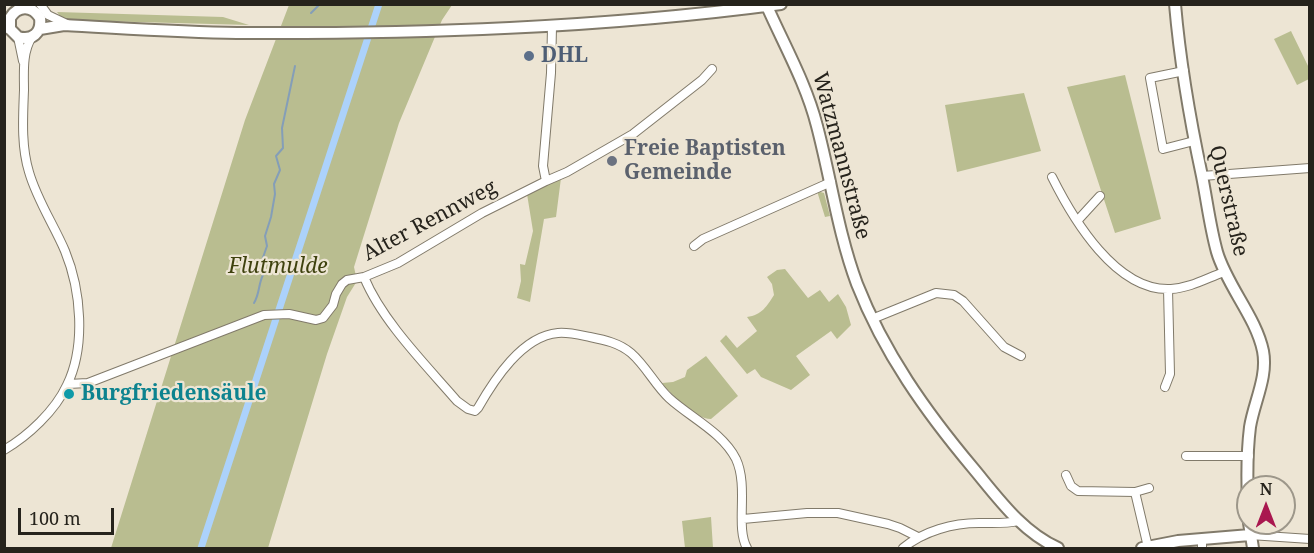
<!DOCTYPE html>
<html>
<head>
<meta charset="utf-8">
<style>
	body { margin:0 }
	#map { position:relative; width:1314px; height:553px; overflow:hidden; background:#ede5d4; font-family:"Noto Serif",serif }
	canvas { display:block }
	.frame { position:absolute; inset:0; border:6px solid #26231c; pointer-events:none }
	.north { position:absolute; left:1236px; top:475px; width:60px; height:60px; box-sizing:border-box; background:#ede5d4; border:2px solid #9d978a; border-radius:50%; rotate:0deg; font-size:16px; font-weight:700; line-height:24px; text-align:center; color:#26231c }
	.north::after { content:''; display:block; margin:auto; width:21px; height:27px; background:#a9174f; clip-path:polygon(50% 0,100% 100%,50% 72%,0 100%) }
	.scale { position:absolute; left:18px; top:508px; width:96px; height:27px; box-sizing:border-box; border:3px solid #26231c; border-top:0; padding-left:8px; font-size:18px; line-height:21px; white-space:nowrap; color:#26231c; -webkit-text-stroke:4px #ede5d4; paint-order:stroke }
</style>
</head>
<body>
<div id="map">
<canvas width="1314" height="553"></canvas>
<div class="frame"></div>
<div class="north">N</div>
<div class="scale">100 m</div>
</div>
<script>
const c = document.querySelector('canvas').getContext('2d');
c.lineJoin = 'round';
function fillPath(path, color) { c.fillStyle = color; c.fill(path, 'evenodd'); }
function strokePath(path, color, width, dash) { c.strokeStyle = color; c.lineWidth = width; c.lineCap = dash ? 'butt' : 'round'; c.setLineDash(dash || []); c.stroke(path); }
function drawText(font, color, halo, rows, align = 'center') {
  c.font = font + ' "Noto Serif",serif'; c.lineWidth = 4.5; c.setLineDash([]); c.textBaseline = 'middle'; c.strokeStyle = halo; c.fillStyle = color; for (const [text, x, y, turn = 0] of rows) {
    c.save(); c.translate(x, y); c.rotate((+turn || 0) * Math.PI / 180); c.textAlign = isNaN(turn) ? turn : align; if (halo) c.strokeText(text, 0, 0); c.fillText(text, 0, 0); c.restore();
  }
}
const green = new Path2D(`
	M289 5H452L442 20 399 123 354 267 357 281 347 297 327 354 268 548H111L245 120Z
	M57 12 223 17 249 25 63 20Z
	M1291 31 1309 68V79L1297 85 1274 39Z
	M1125 75 1161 219 1115 233 1067 87Z
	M1024 93 1041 151 957 172 945 105Z
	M561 178 556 217 544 219 530 302 517 298 521 281 520 264 525 265 533 231 527 194Z
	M817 191 824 193 830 216 825 217Z
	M785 269 808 298 820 290 829 302 838 294 846 307 851 325 837 339 831 331 796 356 810 375 791 390 761 377 755 369 747 374 720 341 726 335 737 348 757 331 747 317C762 315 767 306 774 295L772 284 767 277 777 270Z
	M706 356 738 396 711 419C695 419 672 395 662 383L673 382 685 377 687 370Z
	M711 517 713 548H685L682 521Z`);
const stream = new Path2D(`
	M311 13 320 4
	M254 303C260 293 258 285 263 275L260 266 267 246 265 236 271 217 275 194 274 184 280 170 276 156 283 148 282 128 295 66`);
const canal = new Path2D(`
	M201 548 379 4`);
const street = new Path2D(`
	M40 4 48 15 67 24
	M18 37 23 61
	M1184 71 1150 78 1163 149 1194 141
	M1202 176 1310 168
	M1052 177C1073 219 1116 292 1171 289 1190 288 1207 278 1224 272
	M546 181 543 166 551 73 552 27
	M1078 220 1100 196
	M694 246 703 239 831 182
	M364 277C382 321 426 365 457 401L468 409 475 411 478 408C494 380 522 336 558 333 568 332 580 335 590 337 605 340 619 343 631 353 646 366 655 385 669 398 691 418 722 432 736 459 749 487 735 527 747 548
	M872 319 936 293 954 295 963 301 1004 347 1021 356
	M68 384 88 383 264 315 289 314 316 320 323 318 333 305 336 294 342 284 347 280 364 277 398 263 482 213 546 181 567 172 633 134 702 80 712 69
	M1165 387 1170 374 1168 289
	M4 450C28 436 55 411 67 385 86 346 81 290 65 251 54 225 37 200 29 172 21 146 23 117 24 90 24 73 22 52 32 37
	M1186 456H1249
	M1066 475 1071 486 1078 491 1135 492 1149 488
	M1135 492 1148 547
	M743 519 807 513H838L888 524 900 528 918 537
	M1250 535 1310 539
	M1202 539V548
	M903 548C924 531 953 523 979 523 993 523 1005 524 1018 521`);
const secondary = new Path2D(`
	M766 4C784 45 806 83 817 126 831 179 838 233 857 284 884 353 926 412 973 468 998 498 1022 532 1058 548
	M1175 4C1180 62 1190 120 1202 176 1207 201 1210 227 1217 252 1227 286 1256 317 1263 351 1268 377 1254 402 1250 427 1247 451 1247 480 1248 504
	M4 26 10 29 18 37C32 41 42 33 40 18 32 5 18 5 10 18V29
	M40 29 64 25C122 28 180 32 237 33 419 34 601 28 781 4
	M1249 523 1253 548
	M1142 548 1178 541 1250 535`);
const markers = [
	[529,56,6,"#5c6f8a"],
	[612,161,6,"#6b7280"],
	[69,394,6,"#0f9aa8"]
];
const serviceNames = [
	["DHL",541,56]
];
const worshipNames = [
	["Freie Baptisten",624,149],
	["Gemeinde",624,173]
];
const streetNames = [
	["Watzmannstraße",841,156,75],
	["Querstraße",1228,201,77],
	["Alter Rennweg",430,221,-28]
];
const parkNames = [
	["Flutmulde",278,267]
];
const cultureNames = [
	["Burgfriedensäule",81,394]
];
fillPath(green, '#b9bd90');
strokePath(stream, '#849eb8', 2);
strokePath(canal, '#acd2fb', 7);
strokePath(street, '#817a6a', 10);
strokePath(secondary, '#817a6a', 14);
strokePath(street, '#fff', 8);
strokePath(secondary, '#fff', 10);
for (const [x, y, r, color] of markers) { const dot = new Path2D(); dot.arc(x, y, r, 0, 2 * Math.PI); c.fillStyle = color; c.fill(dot); strokePath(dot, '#ede5d4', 2); }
drawText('bold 21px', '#4e5e75', '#ede5d4', serviceNames, 'left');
drawText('bold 21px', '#5b616d', '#ede5d4', worshipNames, 'left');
drawText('21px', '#26231c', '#ede5d4', streetNames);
drawText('italic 21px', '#3f420f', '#ede5d4', parkNames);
drawText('bold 21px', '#0d838f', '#ede5d4', cultureNames, 'left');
</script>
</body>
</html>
